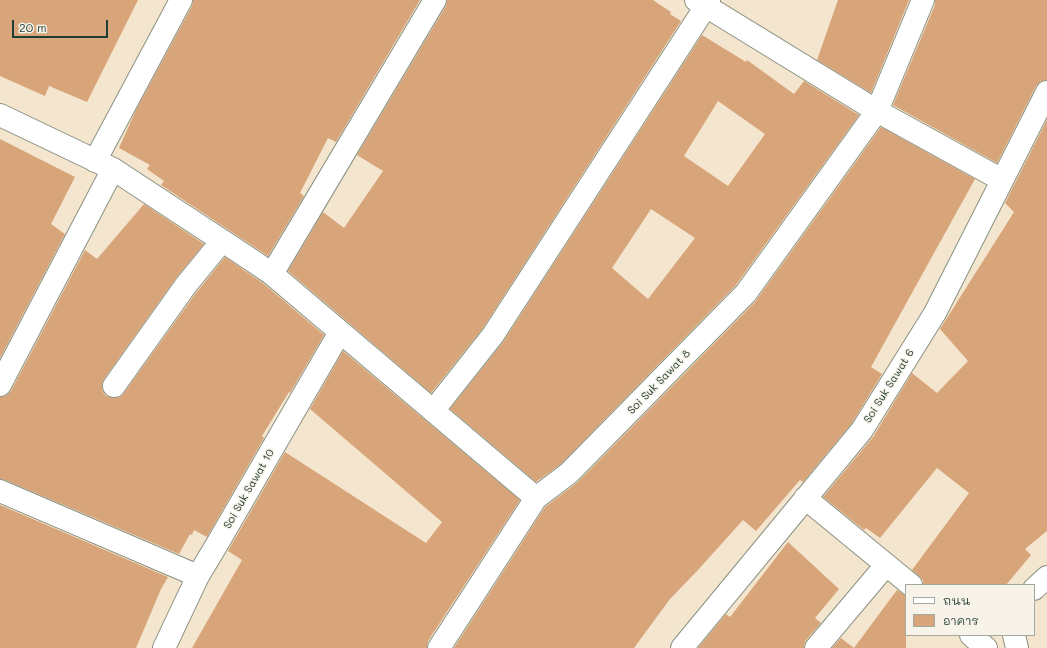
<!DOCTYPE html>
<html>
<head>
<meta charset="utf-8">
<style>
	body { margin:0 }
	#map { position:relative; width:1047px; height:648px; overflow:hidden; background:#f4e5ce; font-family:Mali,"Playpen Sans Thai",sans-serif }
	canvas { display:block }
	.legend { position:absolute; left:905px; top:584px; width:130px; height:52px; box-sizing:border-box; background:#f7f3e8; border:1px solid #a1aaa0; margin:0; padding:5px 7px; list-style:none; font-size:12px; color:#1f3d34 }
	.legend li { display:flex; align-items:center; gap:8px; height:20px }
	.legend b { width:20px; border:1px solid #a1aaa0 }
	.scale { position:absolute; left:12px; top:20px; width:96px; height:18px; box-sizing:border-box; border:2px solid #1f3d34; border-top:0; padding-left:5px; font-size:12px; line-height:14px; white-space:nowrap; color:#1f3d34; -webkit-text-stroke:3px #f7f3e8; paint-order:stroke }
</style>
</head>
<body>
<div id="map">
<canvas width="1047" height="648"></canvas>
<ul class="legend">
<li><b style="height:5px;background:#fff"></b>ถนน</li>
<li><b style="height:11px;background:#d8a57a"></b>อาคาร</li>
</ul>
<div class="scale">20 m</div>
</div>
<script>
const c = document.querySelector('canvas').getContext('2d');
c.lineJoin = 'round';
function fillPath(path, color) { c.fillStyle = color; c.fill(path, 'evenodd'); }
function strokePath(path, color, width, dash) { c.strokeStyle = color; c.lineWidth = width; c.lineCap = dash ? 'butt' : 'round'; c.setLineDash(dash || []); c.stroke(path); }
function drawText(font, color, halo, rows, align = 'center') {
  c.font = font + ' Mali,sans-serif'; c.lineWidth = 3; c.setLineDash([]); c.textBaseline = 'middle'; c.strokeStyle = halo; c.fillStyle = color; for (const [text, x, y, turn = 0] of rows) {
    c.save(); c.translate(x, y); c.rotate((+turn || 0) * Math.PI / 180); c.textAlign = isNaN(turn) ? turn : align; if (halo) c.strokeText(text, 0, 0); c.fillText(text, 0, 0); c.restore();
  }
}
const building = new Path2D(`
	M0 0H138L87 102 49 86 45 96 0 76Z
	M193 0H420L336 142 328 138 300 193 304 196 268 256 161 185 164 181 147 169 150 165 119 148 136 110 192 6Z
	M447 0H653L671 12 670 14 681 21 483 328 431 393 288 271 323 212 344 228 383 171 357 155 446 6Z
	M838 0H909L871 93 817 60Z
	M935 0H1047V80L1041 81 1036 86 997 163 893 105 935 5Z
	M702 35 746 62 747 60 794 94 804 81 859 115 736 285 561 464 536 482 450 409 503 342ZM718 101 765 134 728 186 684 156ZM651 209 695 238 648 299 612 268Z
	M1047 120V531L1025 549 1031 555 1006 585H923V580L919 576 912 570 969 493 937 468 880 538 866 528 864 530 823 497 873 437 912 373 937 393 968 361 940 329 1014 212 1005 203Z
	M881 127 975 179 871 367 882 374 852 423 803 482 800 480 756 531 743 520 698 570 670 599 634 648H454L545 507 578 482 755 302Z
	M0 139 75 177 51 224 65 234 0 358Z
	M144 204 204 244 176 278 104 379 102 385 103 392 106 396 113 398 120 397 124 393 196 293 225 257 264 284 324 335 290 393 289 392 262 436 264 438 207 537 194 530 192 535 190 534 179 554 5 480 0 479V397L6 396 11 391 85 250 97 259Z
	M343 351 520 500 428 641 427 648H192L242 560 228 551 285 452 426 543 442 522 310 409Z
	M0 505 168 577 161 589 136 648H0Z
	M788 542 839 589 815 618 821 623 806 640 804 645V648H698L726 614 730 617Z
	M897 590 906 596V648H832L841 638 854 648Z`);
const minor = new Path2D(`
	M696 0 877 111 1002 180
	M0 115 113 169 250 259 272 274 536 498
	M95 161 181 0
	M272 274 435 0
	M0 385 113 169
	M114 386 186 285 222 241
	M433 411 493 335 706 6 709 0
	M0 491 198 576
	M805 498 911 585
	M1034 589 1047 577
	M971 635 986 648
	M1014 635 1017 648
	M164 648 198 576 216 546 340 332
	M439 648 536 498 569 473 746 293 877 111 923 0
	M682 648 862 430 935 313 1047 92
	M816 648 886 565`);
const streetNames = [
	["Soi Suk Sawat 8",659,382,-46],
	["Soi Suk Sawat 6",889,386,-58],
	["Soi Suk Sawat 10",249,489,-60]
];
fillPath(building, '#d8a57a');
strokePath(minor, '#8a9181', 24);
strokePath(minor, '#fff', 22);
drawText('11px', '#1f3d34', '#f7f3e8', streetNames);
</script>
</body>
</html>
